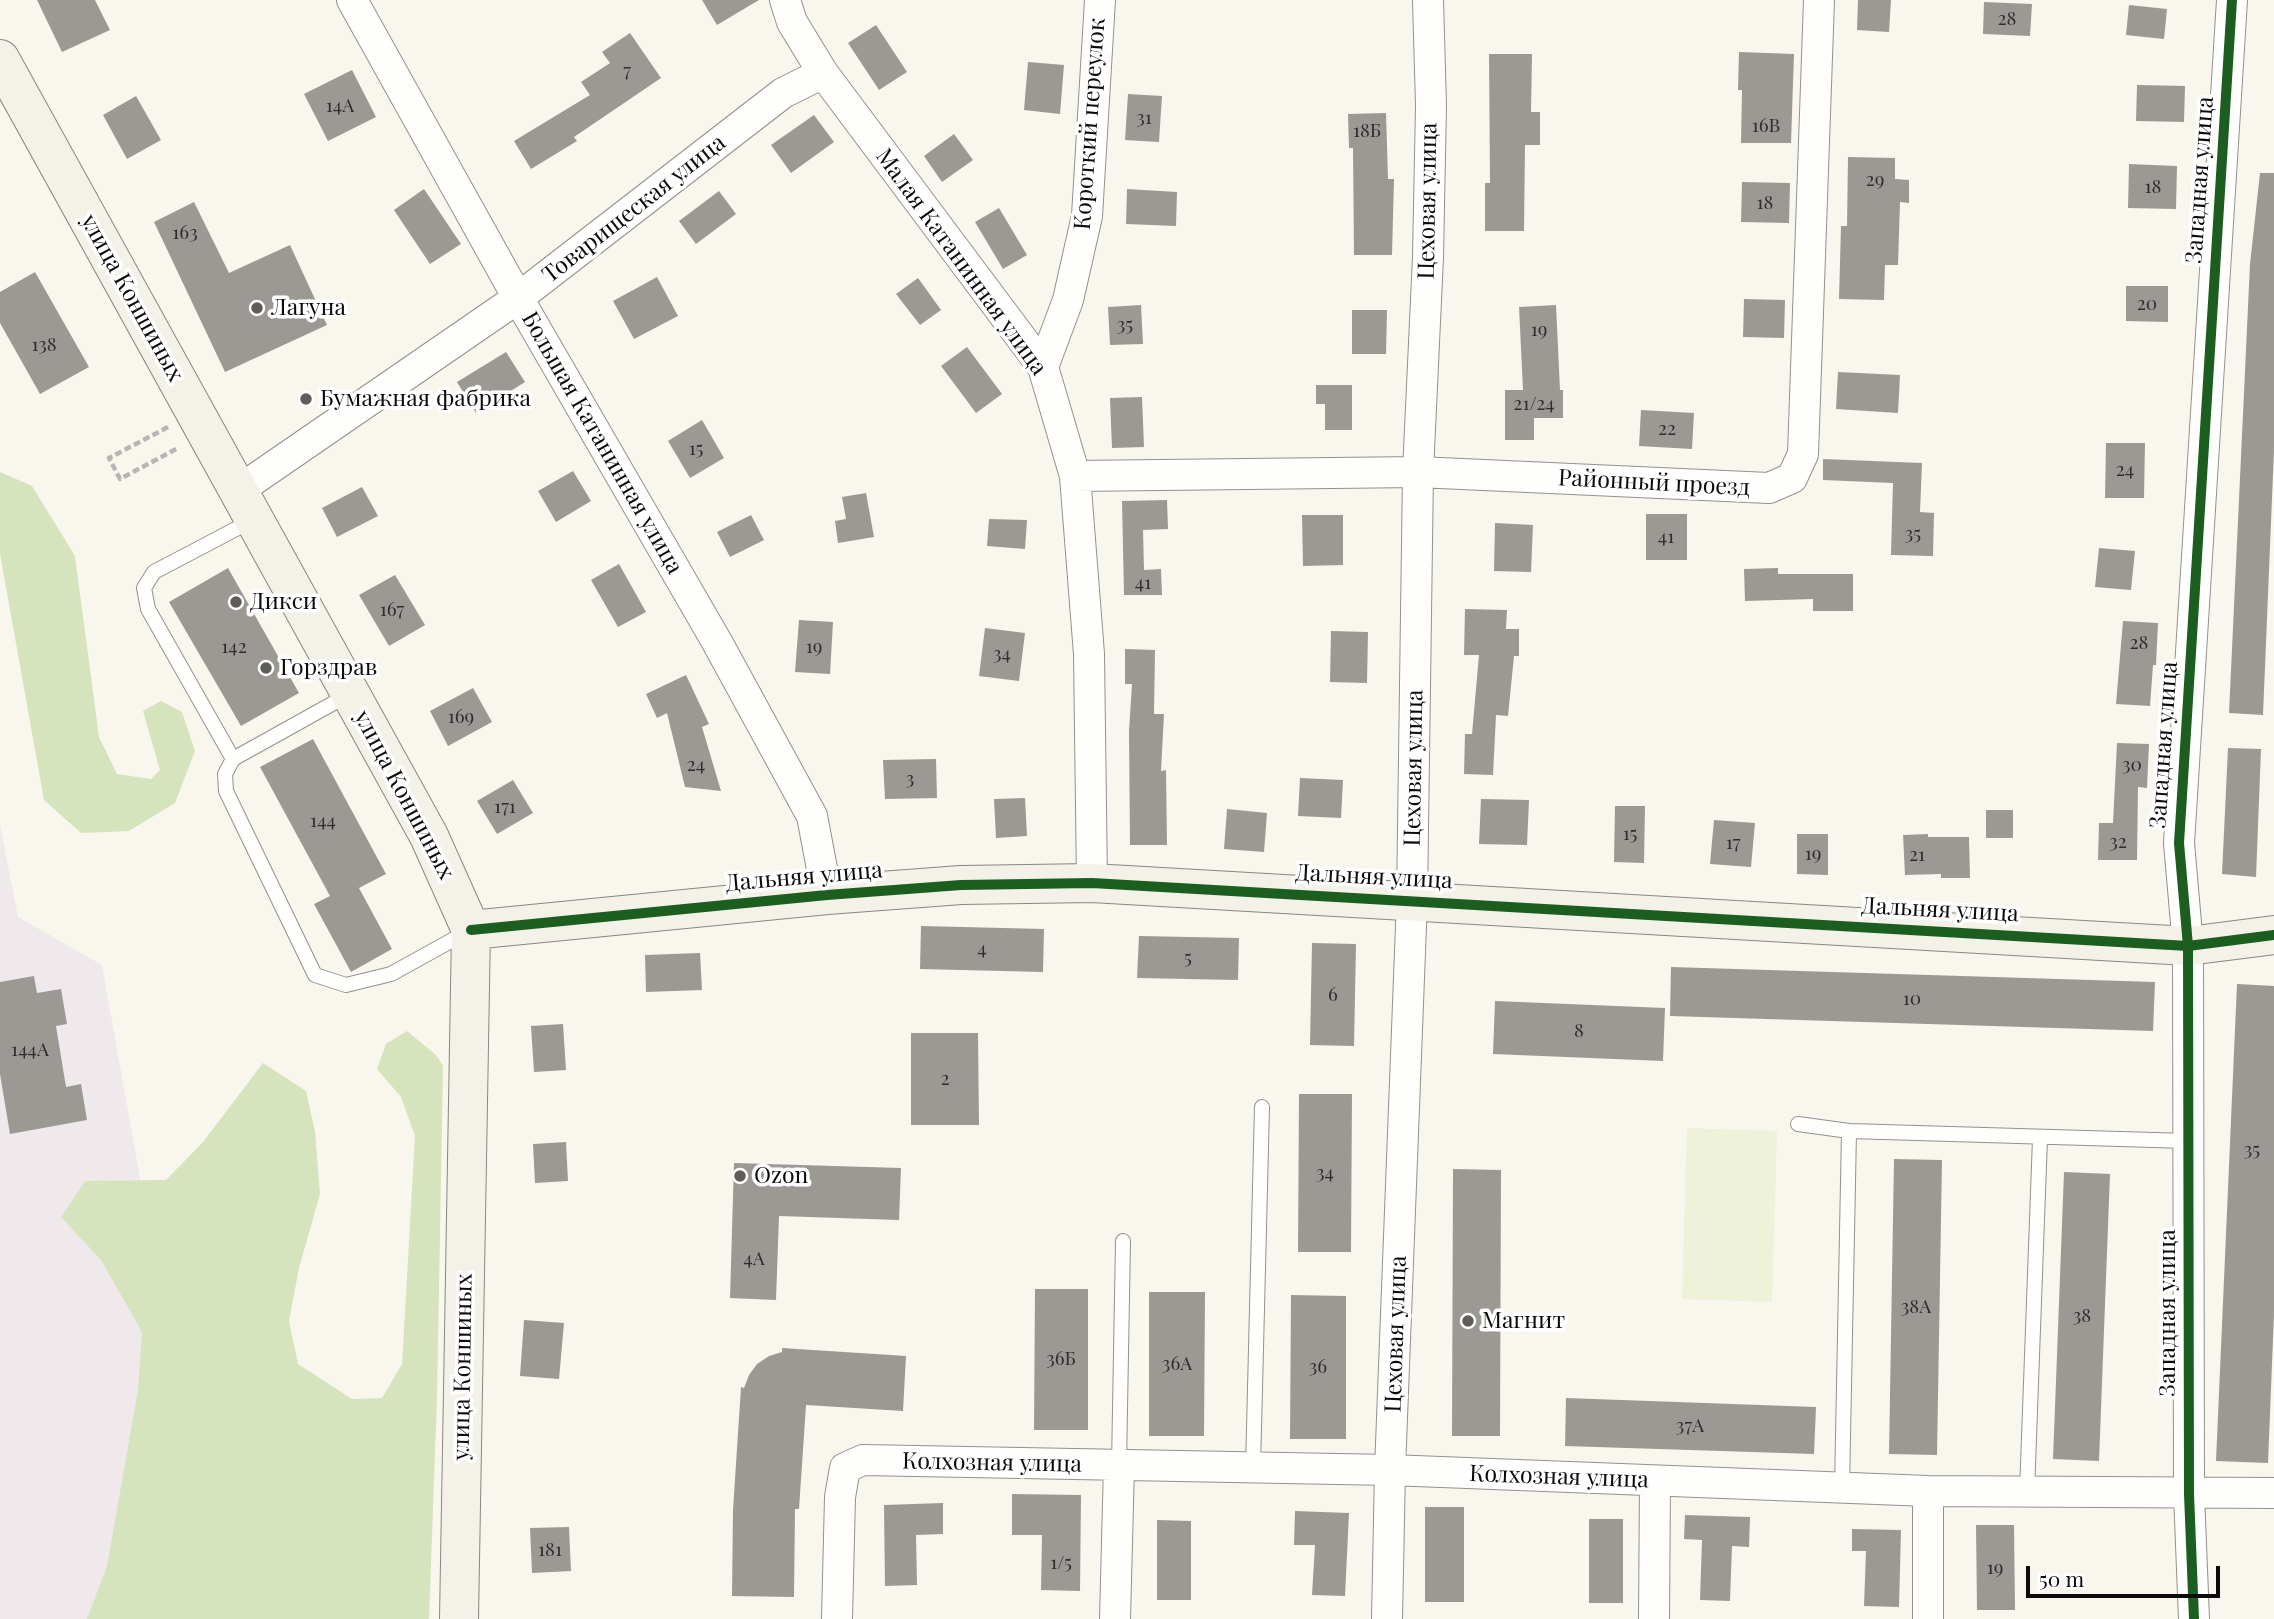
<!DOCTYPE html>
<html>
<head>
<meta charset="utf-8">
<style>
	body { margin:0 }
	#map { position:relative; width:2274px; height:1619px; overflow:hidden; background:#f9f6ee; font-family:"Playfair Display",serif }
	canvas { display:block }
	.scale { position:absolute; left:2026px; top:1566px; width:194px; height:32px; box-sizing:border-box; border:4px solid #0b0b0b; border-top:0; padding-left:9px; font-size:21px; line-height:24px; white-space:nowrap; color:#0b0b0b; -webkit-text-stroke:5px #fff; paint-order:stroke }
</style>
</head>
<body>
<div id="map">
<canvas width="2274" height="1619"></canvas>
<div class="scale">50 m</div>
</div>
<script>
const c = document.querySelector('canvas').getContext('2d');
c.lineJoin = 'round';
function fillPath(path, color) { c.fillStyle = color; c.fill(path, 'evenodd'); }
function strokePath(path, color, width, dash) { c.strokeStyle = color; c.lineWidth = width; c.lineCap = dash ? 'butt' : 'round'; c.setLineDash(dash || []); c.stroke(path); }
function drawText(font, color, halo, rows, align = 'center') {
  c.font = font + ' "Playfair Display",serif'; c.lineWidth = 7; c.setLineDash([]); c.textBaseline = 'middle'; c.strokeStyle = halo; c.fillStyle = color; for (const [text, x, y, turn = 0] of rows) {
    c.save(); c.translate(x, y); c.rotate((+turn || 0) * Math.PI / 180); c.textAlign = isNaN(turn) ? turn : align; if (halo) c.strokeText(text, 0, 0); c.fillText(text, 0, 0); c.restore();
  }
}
const industrial = new Path2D(`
	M0 825 18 917 102 965 212 1582 91 1619H0Z`);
const forest = new Path2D(`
	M0 472 32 486 75 556 99 737 117 774 151 779 160 770 143 711 161 701 182 712 195 751 175 803 129 831 81 833 44 800 0 554Z
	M407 1031 436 1055 443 1066 437 1398 429 1619H87L107 1566 138 1390 142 1332 101 1260 61 1217 85 1181 166 1180 203 1142 263 1063 306 1091 315 1131 320 1194 299 1268 289 1321 298 1364 352 1399 382 1398 402 1364 415 1136 401 1097 377 1069 386 1044Z`);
const pitch = new Path2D(`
	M1687 1128 1777 1131 1772 1302 1682 1299Z`);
const building = new Path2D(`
	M37 0H95L110 30 62 52Z
	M702 0H759L717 25Z
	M1858 0H1891L1889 32 1857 30Z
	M1984 2 2032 4 2030 36 1983 34Z
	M2129 5 2167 9 2164 39 2126 35Z
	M876 25 907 72 879 90 848 43Z
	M630 33 661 78 574 137 577 141 531 169 514 141 590 95 581 82 610 63 602 52Z
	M1739 52 1794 54 1791 143H1741L1742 90H1738Z
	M1489 54H1532L1531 112H1540V145H1525L1524 231H1485V183H1490Z
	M1028 62 1064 65 1060 114 1024 110Z
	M352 70 376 117 328 141 304 94Z
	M2137 85 2185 86 2184 122 2136 121Z
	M1128 94 1162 96 1159 142 1125 140Z
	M136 96 161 140 127 159 103 115Z
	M1386 113 1388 179H1394L1392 255H1354L1353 148H1349L1348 114Z
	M814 115 834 142 791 173 771 145Z
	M954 134 973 160 942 182 924 156Z
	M1848 157 1895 158V179L1909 180V203L1900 202 1898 265H1885L1884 300 1839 299 1841 226H1847Z
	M2129 164 2177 166 2176 209 2128 208Z
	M2260 173H2274V450L2263 715 2229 713 2250 264Z
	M1742 182 1790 183 1789 223 1741 222Z
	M424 189 461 244 430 264 394 210Z
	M1127 189 1177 192 1176 226 1126 224Z
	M719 191 736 214 696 244 679 221Z
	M194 202 229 273 290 245 327 325 225 372 154 222Z
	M999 208 1027 255 1003 269 975 222Z
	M35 272 89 367 40 394 0 323V292Z
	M657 277 678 316 634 339 613 301Z
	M918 278 941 310 920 325 896 294Z
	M2126 286H2168V322L2126 321Z
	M1744 299 1785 300 1784 338 1743 337Z
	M1141 305 1143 344 1110 345 1108 307Z
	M1556 305 1560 390H1563V418H1534V440H1505V390H1523L1519 307Z
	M1352 310H1387L1386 354H1352Z
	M967 347 1002 394 976 413 941 366Z
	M506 352 525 382 476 413 457 382Z
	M1838 372 1900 375 1898 413 1836 409Z
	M1316 385H1352V430H1325V404H1316Z
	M1142 397 1144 447 1112 448 1110 398Z
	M1641 410 1694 413 1692 449 1639 446Z
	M702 420 724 458 690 478 668 441Z
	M2106 443H2145L2144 498H2105Z
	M1823 459 1922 463 1920 512 1934 513 1933 556 1891 555 1893 483 1823 480Z
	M573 471 591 501 556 522 538 491Z
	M362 487 378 516 337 537 322 508Z
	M866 493 874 537 838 543 835 521 846 519 842 497Z
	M1167 500 1168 529 1143 530 1144 570 1161 569 1162 595H1124L1122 501Z
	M1646 514H1687V560H1646Z
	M751 515 764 540 730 557 717 532Z
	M1302 515H1343V565L1303 566Z
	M989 519 1027 520 1025 549 987 546Z
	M1495 523 1533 525 1531 572 1494 571Z
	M2099 548 2135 551 2131 590 2095 587Z
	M619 564 646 612 618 627 591 580Z
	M228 568 299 693 241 726 169 602Z
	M1778 568V574H1853V611H1813V599L1745 601 1744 569Z
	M395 575 425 625 389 646 359 595Z
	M1465 609 1507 610 1506 629H1519V656H1514L1508 716 1496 715 1493 775 1464 774 1465 734H1472L1479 655H1464Z
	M799 620 833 622 830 674 795 672Z
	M2123 621 2158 623 2156 665H2153L2150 706 2116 704Z
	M985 628 1025 633 1019 681 979 676Z
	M1331 631 1368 632 1367 683 1330 682Z
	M1125 649 1155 650 1154 714H1164L1161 771 1166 770 1167 845H1130L1129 731 1132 684H1125Z
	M686 675 709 724 702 727 721 791 685 787 667 713 657 718 646 694Z
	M473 688 492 722 448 746 430 711Z
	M313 739 386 874 359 888 392 949 351 972 314 904 330 896 260 767Z
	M2117 743 2149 744 2147 788 2138 787 2137 860H2098L2099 823H2113Z
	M2228 748 2261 749 2256 877 2222 874Z
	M936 759 937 798 885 799 883 760Z
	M1300 778 1343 780 1341 818 1298 816Z
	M513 780 533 813 497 834 477 801Z
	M1025 798 1027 836 996 838 994 799Z
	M1481 799 1529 800 1527 845 1479 844Z
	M1615 806H1645L1644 863 1614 862Z
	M1227 809 1267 813 1264 852 1224 849Z
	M1986 810H2013V838H1986Z
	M1714 820 1755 823 1751 867 1710 864Z
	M1797 834H1828V875L1797 874Z
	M1928 834V837H1969L1970 878H1941V874L1905 875 1903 835Z
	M921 926 1044 929 1043 972 920 969Z
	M1139 936 1239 938 1238 980 1137 978Z
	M1312 943 1356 944 1354 1046 1310 1045Z
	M700 953 702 990 646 992 645 955Z
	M1671 967 2155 982 2153 1031 1670 1016Z
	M34 976 37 993 61 989 67 1024 56 1026 66 1087 81 1084 87 1120 10 1134 0 1074V982Z
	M2237 984 2274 986V1314L2268 1463 2216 1461Z
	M1495 1001 1665 1008 1663 1061 1493 1054Z
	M563 1024 566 1070 534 1072 531 1026Z
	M911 1033H978L979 1125H911Z
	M1299 1094H1352L1351 1252H1298Z
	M566 1142 568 1181 535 1183 533 1144Z
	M1894 1159 1942 1160 1937 1455 1889 1454Z
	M734 1163 901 1168 899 1220 779 1216 776 1300 730 1298Z
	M1453 1169 1501 1170 1500 1436H1452Z
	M2064 1172 2110 1174 2099 1461 2053 1459Z
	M1035 1289H1088V1430H1034Z
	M1149 1292H1205L1204 1436H1149Z
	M1291 1295 1346 1296V1439H1290Z
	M524 1320 564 1323 559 1379 520 1376Z
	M782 1348 906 1356 903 1411 806 1405 799 1509H795L794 1597 732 1596 733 1510 741 1387 744 1388 749 1375 757 1364 769 1356 782 1352Z
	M1566 1398 1816 1407 1814 1454 1565 1446Z
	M1012 1494 1081 1495 1080 1591 1041 1590 1042 1535H1012Z
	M943 1503V1534L916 1535 917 1585 885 1586 884 1505Z
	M1425 1507H1464V1602H1425Z
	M1295 1511 1349 1513 1345 1596 1312 1595 1315 1545H1294Z
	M1685 1515 1750 1517 1749 1547 1732 1546 1730 1601 1700 1600 1702 1540 1684 1539Z
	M1589 1519H1623V1603H1589Z
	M1157 1520 1191 1521V1600H1157Z
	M1976 1525H2014L2015 1610H1977Z
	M569 1527 571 1571 532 1573 530 1528Z
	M1852 1529 1901 1530 1899 1607 1864 1606 1866 1551H1852Z`);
const path = new Path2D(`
	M168 427 109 458 120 479 178 448`);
const lane = new Path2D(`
	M348 695 233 759 225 774 226 791 315 975 346 985 391 974 467 932
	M233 759 148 609 144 588 154 572 253 520
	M1798 1124 1849 1131 2188 1141
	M1119 1465 1123 1241
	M1253 1469 1262 1107
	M1842 1488 1849 1131
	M2027 1492 2040 1138`);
const street = new Path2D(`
	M352 0 518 298 717 642 812 816 827 895
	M785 0 792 22 823 73 1043 367 1075 476 1089 654 1092 883
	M1043 367 1068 300 1087 216 1100 0
	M1075 476 1418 472 1769 488 1792 478 1803 454 1819 0
	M239 490 518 298 783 93 823 73
	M837 1619 840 1497 845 1468 863 1460 1390 1470 1928 1491 2274 1493
	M1115 1619 1119 1465
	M1387 1619 1390 1470 1412 900 1418 472 1428 257 1431 105 1428 0
	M1654 1619 1655 1481
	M1928 1619V1491
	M2194 1619 2189 1494 2188 946 2179 843 2232 0`);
const secondary = new Path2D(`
	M0 59 429 836 471 930 459 1619
	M471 930 827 895 961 885 1092 883 2188 946 2274 935`);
const cycleway = new Path2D(`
	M471 930 827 895 961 885 1092 883 2188 946 2274 935
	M2194 1619 2189 1494 2188 946 2179 843 2232 0`);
const markers = [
	[257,308,7,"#5e5d5a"],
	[306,399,7,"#5e5d5a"],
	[236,602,7,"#5e5d5a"],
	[266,668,7,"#5e5d5a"],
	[740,1176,7,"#5e5d5a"],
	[1468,1321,7,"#5e5d5a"]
];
const numberNames = [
	["28",2007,19],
	["7",627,71],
	["14А",340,106],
	["31",1144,118],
	["16В",1766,126],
	["18Б",1367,131],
	["29",1875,180],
	["18",2153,187],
	["18",1765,203],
	["163",185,233],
	["20",2147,304],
	["35",1125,325],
	["19",1539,330],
	["138",44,345],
	["21/24",1534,404],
	["22",1667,429],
	["15",696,449],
	["24",2125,470],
	["35",1913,534],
	["41",1666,537],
	["41",1143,583],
	["167",392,610],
	["28",2139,643],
	["142",234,647],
	["19",814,647],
	["34",1002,654],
	["169",461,717],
	["24",696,765],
	["30",2132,765],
	["3",910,779],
	["171",505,807],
	["144",323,821],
	["15",1630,834],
	["32",2118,842],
	["17",1733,843],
	["19",1813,854],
	["21",1917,855],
	["4",982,949],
	["5",1188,958],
	["6",1333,995],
	["10",1912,999],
	["8",1579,1031],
	["144А",30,1050],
	["2",945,1079],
	["35",2252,1150],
	["34",1325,1173],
	["4А",754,1259],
	["38А",1916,1307],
	["38",2082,1316],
	["36Б",1061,1359],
	["36А",1177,1364],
	["36",1318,1367],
	["37А",1690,1426],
	["181",550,1550],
	["1/5",1061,1563],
	["19",1995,1568]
];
const streetNames = [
	["Короткий переулок",1090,124,-86],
	["Западная улица",2200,180,-86],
	["Цеховая улица",1428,201,-89],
	["Товарищеская улица",634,209,-38],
	["Малая Катанинная улица",961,262,54],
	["улица Коншиных",132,298,61],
	["Большая Катанинная улица",602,443,60],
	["Районный проезд",1654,483,3],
	["Западная улица",2164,745,-86],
	["Цеховая улица",1414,768,-89],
	["улица Коншиных",404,795,62],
	["Дальняя улица",804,877,-5],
	["Дальняя улица",1374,877,3],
	["Дальняя улица",1940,910,3],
	["Западная улица",2168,1313,-90],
	["Цеховая улица",1396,1334,-88],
	["улица Коншиных",463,1367,-89],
	["Колхозная улица",992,1463,1],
	["Колхозная улица",1559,1477,2]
];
const poiNames = [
	["Лагуна",271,308],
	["Бумажная фабрика",320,399],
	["Дикси",250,602],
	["Горздрав",280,668],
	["Ozon",754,1176],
	["Магнит",1482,1321]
];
fillPath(industrial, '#f0e9eb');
fillPath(forest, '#d5e4bd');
fillPath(pitch, '#edf2d9');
fillPath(building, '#9c9995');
strokePath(lane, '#92918d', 16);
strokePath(street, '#92918d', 32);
strokePath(secondary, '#898784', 40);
strokePath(path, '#b7b6b5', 4.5, [7, 3.5]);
strokePath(lane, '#fefefc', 14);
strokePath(street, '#fefefc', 30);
strokePath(secondary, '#f3f1e8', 38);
strokePath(cycleway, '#1b5e20', 10);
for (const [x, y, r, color] of markers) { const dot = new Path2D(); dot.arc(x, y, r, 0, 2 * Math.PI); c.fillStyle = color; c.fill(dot); strokePath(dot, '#fff', 2.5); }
drawText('19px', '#2f2e2e', null, numberNames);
drawText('23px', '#0b0b0b', '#fff', streetNames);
drawText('23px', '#0b0b0b', '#fff', poiNames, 'left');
</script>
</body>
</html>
